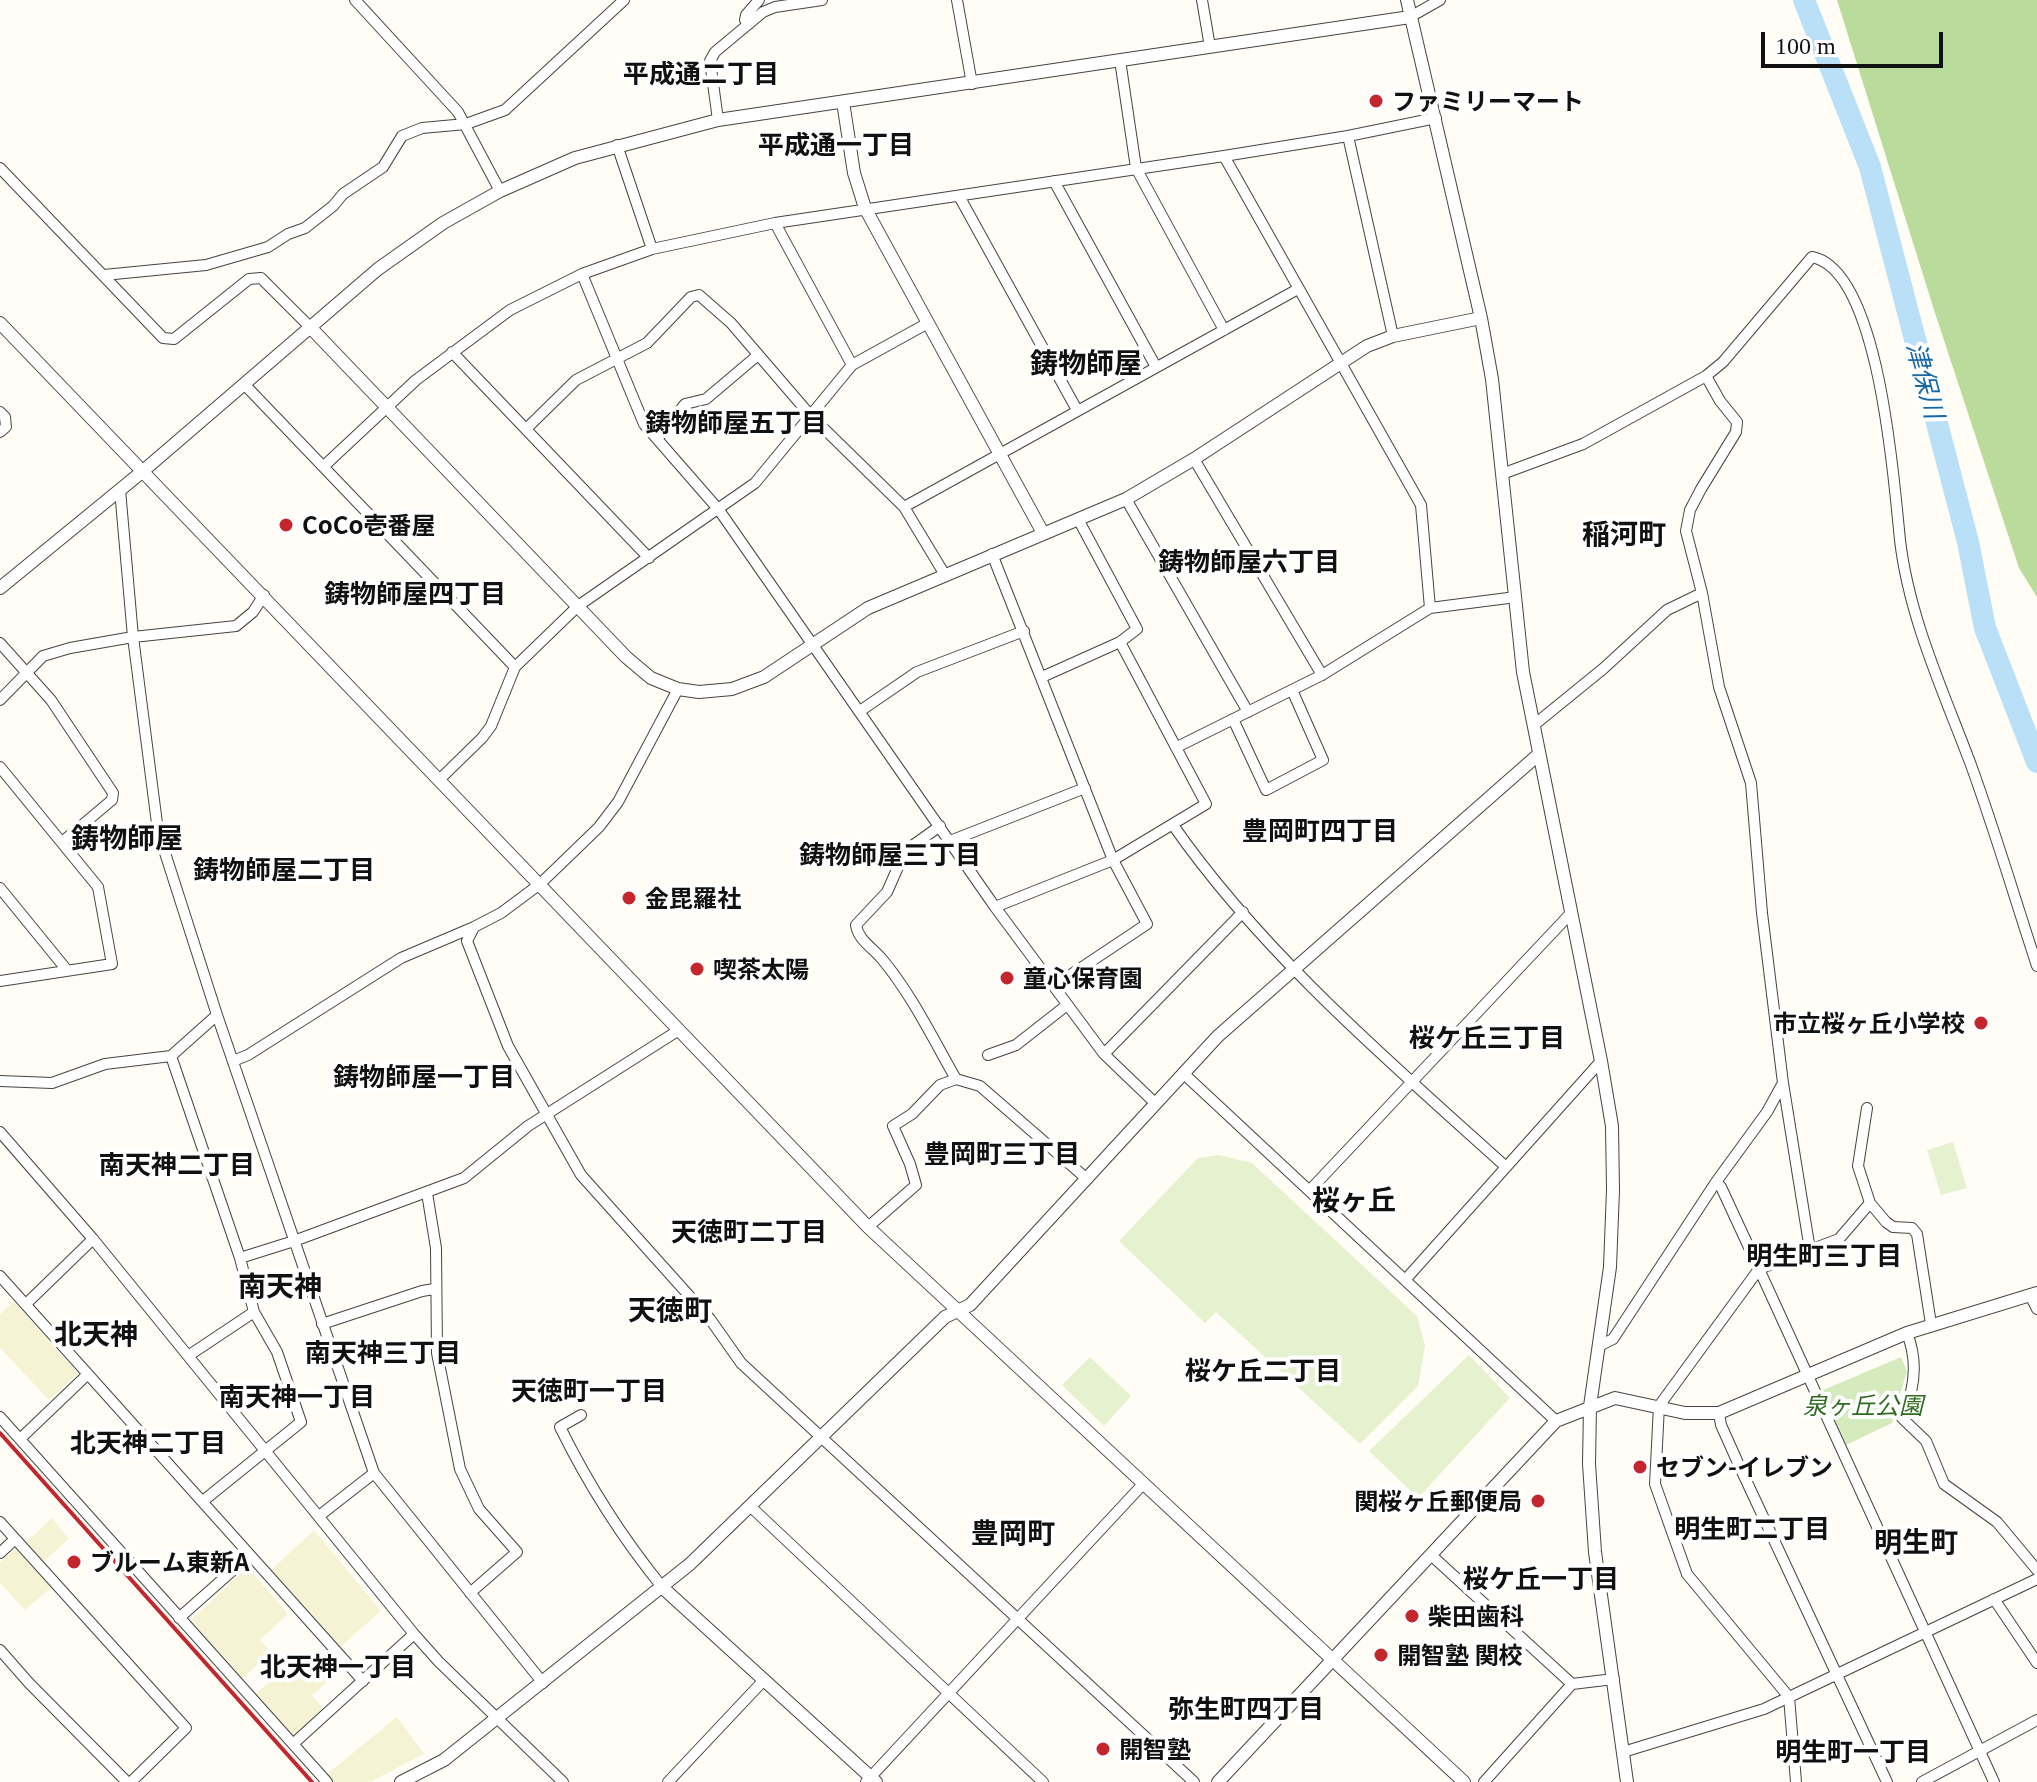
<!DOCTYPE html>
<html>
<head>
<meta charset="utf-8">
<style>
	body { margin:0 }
	#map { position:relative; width:2037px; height:1782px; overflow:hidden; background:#fffdf5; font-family:Georgia,serif }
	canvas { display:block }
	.scale { position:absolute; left:1761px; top:32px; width:182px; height:36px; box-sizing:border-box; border:4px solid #111; border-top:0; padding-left:10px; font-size:24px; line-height:28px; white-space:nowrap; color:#111; -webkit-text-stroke:6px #fff; paint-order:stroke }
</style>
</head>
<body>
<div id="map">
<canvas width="2037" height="1782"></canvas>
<div class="scale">100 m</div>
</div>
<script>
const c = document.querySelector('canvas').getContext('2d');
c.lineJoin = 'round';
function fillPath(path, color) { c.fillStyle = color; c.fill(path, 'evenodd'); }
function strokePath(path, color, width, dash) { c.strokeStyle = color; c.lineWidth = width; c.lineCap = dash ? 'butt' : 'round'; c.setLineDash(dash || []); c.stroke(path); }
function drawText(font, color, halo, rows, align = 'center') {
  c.font = font + ' Georgia,"Noto Sans JP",serif'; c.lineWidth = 8; c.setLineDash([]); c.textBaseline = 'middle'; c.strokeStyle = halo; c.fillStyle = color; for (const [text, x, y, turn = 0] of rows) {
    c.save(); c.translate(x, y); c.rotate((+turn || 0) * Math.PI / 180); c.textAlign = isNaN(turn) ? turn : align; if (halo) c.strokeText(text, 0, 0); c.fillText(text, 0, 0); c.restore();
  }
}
const farmland = new Path2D(`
	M14 1301 78 1374 49 1400 0 1348V1314Z
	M52 1518 69 1539 43 1562 26 1542Z
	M314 1530 381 1611 339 1648 270 1571Z
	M17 1547 52 1587 25 1610 0 1583V1562Z
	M247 1567 288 1614 260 1640 271 1652 241 1680 188 1623Z
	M327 1653 341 1670 312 1695 324 1710 293 1738 255 1694 285 1669 296 1681Z
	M397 1717 424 1754 370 1782H334L327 1774Z`);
const green = new Path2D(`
	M1901 1357 1907 1371 1892 1423 1846 1445 1821 1391Z`);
const forest = new Path2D(`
	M1837 0H2037V597L2019 568 1934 310Z`);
const pitch = new Path2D(`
	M1953 1142 1967 1188 1941 1195 1927 1150Z
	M1219 1155 1252 1163 1417 1316 1425 1346 1418 1386 1360 1444 1216 1312 1205 1323 1119 1241 1198 1158Z
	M1469 1355 1510 1398 1418 1498 1369 1451Z
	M1090 1357 1131 1396 1104 1426 1062 1385Z`);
const river = new Path2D(`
	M1804 0 1870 167 1968 542 1985 628 2037 762`);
const minor = new Path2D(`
	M355 0 458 112 500 191
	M957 0 972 84
	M1202 0 1210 47
	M1410 17 1440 0
	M749 24 745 20 746 15 759 0
	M1120 60 1136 168 1224 330
	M718 120 710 61 715 52 763 12 775 7 822 0
	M1348 136 1393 336
	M617 145 652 249
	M1224 156 1421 505 1430 608
	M0 168 163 338 174 339 249 279 261 278 310 327
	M1054 181 1156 367
	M959 196 1077 410
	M775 223 852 365
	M582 274 644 424 719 510 995 907 1104 1054 1155 1103
	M104 275 206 265 268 247 288 234 305 228 333 206 343 194 383 167 402 136 422 128 466 124 505 110 624 0
	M452 352 649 558
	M244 384 515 667
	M0 412 5 417 6 427 0 432
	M526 429 576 380 647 343 691 297 699 295 731 323 811 416 904 507 945 575
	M657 439 685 404 706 399 758 355
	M1194 459 1322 675
	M324 466 416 380 510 310 582 274 652 249 775 223 1224 156 1348 136 1436 118
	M1502 474 1583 444 1706 376 1723 362 1812 257C1880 270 1894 483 1900 540 1909 618 1944 693 1971 765 1995 831 2015 899 2037 966
	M120 490 133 637 158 831 217 1015 374 1473 543 1683
	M1126 499 1248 712
	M904 507 1298 289
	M1078 519 1137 629 1120 642
	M992 554 1113 860 1147 924 1054 986
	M0 643 51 700 113 793 112 800 62 842
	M0 700 43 656 70 648 133 637 236 626 253 612 264 595
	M860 711 917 672 1024 631
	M1233 719 1266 790 1323 760 1292 690
	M1534 725 1604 668 1667 610 1702 593
	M1177 747 1322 675 1430 608 1516 597
	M0 767 98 887 112 964 0 981
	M440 779 482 738 491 726 515 667 578 606 755 483 852 365 928 323
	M1173 825C1261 952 1391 1063 1505 1166
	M940 826 912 846 902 858 887 892 856 925C858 940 873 948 882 959 912 995 933 1039 956 1079
	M950 841 1085 788
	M0 888 66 969
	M995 907 1113 860 1206 804 1120 642 1042 677
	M474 927 467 941 508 1046 581 1175 710 1319 741 1363 1194 1782
	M1104 1054 1243 912
	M988 1055 1016 1045 1067 1005
	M171 1056 240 1258 254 1312 188 1356
	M233 1061 248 1055 401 958 474 927 501 913 540 884 599 827 618 802 678 689
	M1183 1073 1556 1421
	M0 1081 52 1083 105 1064 171 1056 217 1015
	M1783 1083 1810 1250
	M1867 1108 1858 1166 1870 1203 1886 1222 1893 1227 1912 1228 1917 1234 1931 1324
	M0 1132 93 1239 414 1634 439 1662 563 1782
	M1716 1182 1721 1187 1759 1269 1994 1782
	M1310 1190 1571 913
	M427 1193 436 1248 437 1353 460 1469 479 1509 517 1552 470 1593
	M868 1227 916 1185 910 1164 893 1126 912 1114 940 1085 956 1079 980 1086 1087 1179
	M240 1258 294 1241 464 1178 528 1126 679 1030
	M0 1276 363 1681
	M1406 1279 1601 1061
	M2030 1295 2037 1309
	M26 1304 93 1239
	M322 1324 422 1291 434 1289
	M1907 1333C1918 1361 1915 1390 1902 1418L1926 1441 1944 1484 1997 1522 2037 1570
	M1599 1346 1613 1339 1716 1182 1767 1112 1783 1083 1762 913 1751 783 1719 687 1702 593 1686 531 1690 510 1701 489 1736 432 1737 422 1720 401 1706 376
	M1719 1413 1721 1425 1738 1463 1887 1782
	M581 1415 560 1427C588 1484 623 1539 663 1588
	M0 1417 327 1782
	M20 1439 88 1374
	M203 1501 301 1422 277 1352 254 1312
	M751 1507 1043 1782
	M319 1516 374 1473
	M0 1522 186 1728 131 1782
	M0 1553 15 1539
	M1431 1555 1572 1684
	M1994 1599 2037 1663
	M179 1618 250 1555
	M0 1650 29 1683 127 1782
	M293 1744 414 1634
	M1623 1752 1764 1709 2037 1579
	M668 1782 764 1680
	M866 1782 1144 1483
	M1484 1782 1572 1684 1614 1679
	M1796 1782 1789 1697 1687 1574 1655 1484 1659 1406 1759 1269 1839 1239 1870 1203
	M1922 1782 2037 1720`);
const tertiary = new Path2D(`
	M1407 0 1481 318 1492 379 1523 672 1601 1061 1612 1126 1613 1190 1610 1267 1590 1406 1589 1464 1595 1552 1627 1782
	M843 102 854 173 865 208 1043 533
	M0 323 868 1227 1464 1782
	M310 327 626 657 651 678 678 689 699 692 732 689 764 677 868 608 1126 499 1194 459 1367 346 1393 336 1481 318
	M0 588 143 471 378 269 443 223 500 191 575 158 718 120 1410 17
	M663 1588 876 1782
	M401 1782 444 1760 690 1564 945 1317 970 1305 1218 1036 1539 754
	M1218 1782 1556 1421 1615 1398 1685 1413H1719L1907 1333 2037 1293`);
const rail = new Path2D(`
	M0 1433 312 1782`);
const markers = [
	[1376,101,8,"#c4262e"],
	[286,525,8,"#c4262e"],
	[629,898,8,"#c4262e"],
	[697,969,8,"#c4262e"],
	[1007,978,8,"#c4262e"],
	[1981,1023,8,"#c4262e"],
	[1640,1467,8,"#c4262e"],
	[1538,1501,8,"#c4262e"],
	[74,1562,8,"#c4262e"],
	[1412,1616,8,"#c4262e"],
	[1381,1655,8,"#c4262e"],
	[1103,1749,8,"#c4262e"]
];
const poiNames = [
	["ファミリーマート",1392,101],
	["CoCo壱番屋",302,525],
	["金毘羅社",645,898],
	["喫茶太陽",713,969],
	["童心保育園",1023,978],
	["市立桜ヶ丘小学校",1965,1023,"right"],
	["セブン-イレブン",1656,1467],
	["関桜ヶ丘郵便局",1522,1501,"right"],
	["ブルーム東新A",90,1562],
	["柴田歯科",1428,1616],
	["開智塾 関校",1397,1655],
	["開智塾",1119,1749]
];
const parkNames = [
	["泉ヶ丘公園",1863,1405]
];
const neighbourhoodNames = [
	["平成通二丁目",701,73],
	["平成通一丁目",836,144],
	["鋳物師屋五丁目",736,422],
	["鋳物師屋六丁目",1249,561],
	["鋳物師屋四丁目",415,593],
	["豊岡町四丁目",1320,830],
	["鋳物師屋三丁目",890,854],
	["鋳物師屋二丁目",284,869],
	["桜ケ丘三丁目",1487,1037],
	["鋳物師屋一丁目",424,1076],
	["豊岡町三丁目",1002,1153],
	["南天神二丁目",177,1164],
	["天徳町二丁目",749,1231],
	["明生町三丁目",1824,1255],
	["南天神三丁目",383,1352],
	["桜ケ丘二丁目",1263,1370],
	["天徳町一丁目",589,1390],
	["南天神一丁目",297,1396],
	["北天神二丁目",148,1442],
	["明生町二丁目",1752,1528],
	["桜ケ丘一丁目",1541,1578],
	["北天神一丁目",338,1666],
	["弥生町四丁目",1246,1708],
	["明生町一丁目",1853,1751]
];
const waterNames = [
	["津保川",1926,380,75]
];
const quarterNames = [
	["鋳物師屋",1086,362],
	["稲河町",1624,533],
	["鋳物師屋",127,837],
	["桜ヶ丘",1354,1199],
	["南天神",280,1285],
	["天徳町",670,1309],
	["北天神",96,1333],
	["豊岡町",1013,1532],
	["明生町",1916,1541]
];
fillPath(farmland, '#f6f3d4');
fillPath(green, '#d5ebbd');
fillPath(forest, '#b9dc9c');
fillPath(pitch, '#e6f2cf');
strokePath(river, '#b9e0f7', 22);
strokePath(minor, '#444', 12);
strokePath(tertiary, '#444', 14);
strokePath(minor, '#fff', 10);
strokePath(tertiary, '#fff', 12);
strokePath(rail, '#c4262e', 4);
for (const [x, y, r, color] of markers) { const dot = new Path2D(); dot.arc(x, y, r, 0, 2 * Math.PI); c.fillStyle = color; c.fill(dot); strokePath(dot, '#fff', 3); }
drawText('bold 24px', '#111', '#fff', poiNames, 'left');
drawText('italic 24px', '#2f6b1f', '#fff', parkNames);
drawText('bold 26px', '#111', '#fff', neighbourhoodNames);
drawText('italic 26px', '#1768a6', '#fff', waterNames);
drawText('bold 28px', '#111', '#fff', quarterNames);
</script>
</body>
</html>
